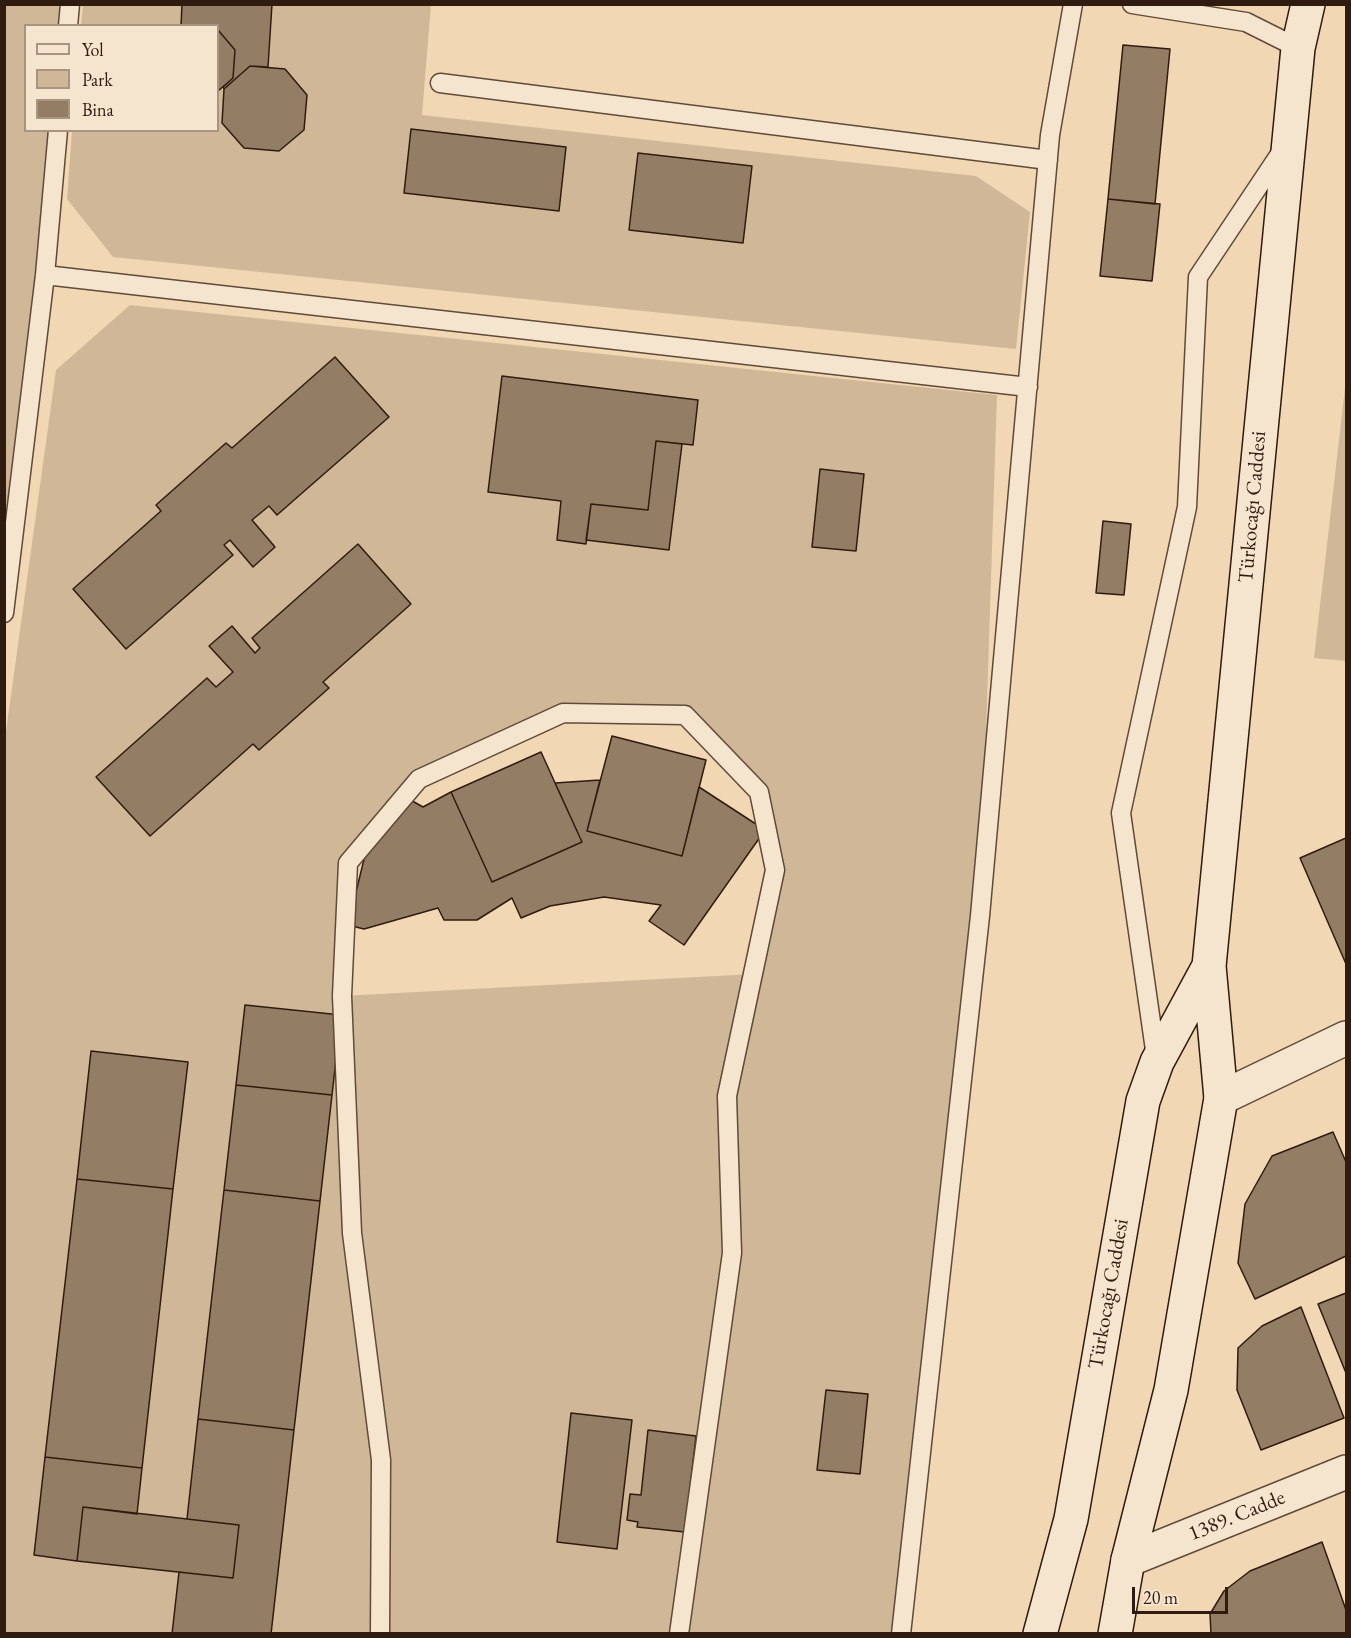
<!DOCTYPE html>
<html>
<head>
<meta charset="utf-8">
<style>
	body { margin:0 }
	#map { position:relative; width:1351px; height:1638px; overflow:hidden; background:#f1d7b3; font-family:"EB Garamond",serif }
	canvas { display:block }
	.frame { position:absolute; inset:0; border:6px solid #301b10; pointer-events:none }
	.legend { position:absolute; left:24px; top:24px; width:195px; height:108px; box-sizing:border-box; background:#f6e5ce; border:2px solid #a79482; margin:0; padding:8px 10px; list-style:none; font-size:18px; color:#301b10 }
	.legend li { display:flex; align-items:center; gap:12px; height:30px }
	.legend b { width:30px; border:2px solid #a79482 }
	.scale { position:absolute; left:1132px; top:1587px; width:96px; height:27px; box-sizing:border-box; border:3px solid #301b10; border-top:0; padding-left:8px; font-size:18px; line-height:21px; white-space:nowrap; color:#301b10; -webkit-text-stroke:4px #f6e5ce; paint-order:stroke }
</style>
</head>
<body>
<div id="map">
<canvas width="1351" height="1638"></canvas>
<div class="frame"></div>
<ul class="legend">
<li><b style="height:8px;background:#f6e5ce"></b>Yol</li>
<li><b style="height:16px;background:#d0b797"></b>Park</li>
<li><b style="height:16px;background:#947d65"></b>Bina</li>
</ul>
<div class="scale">20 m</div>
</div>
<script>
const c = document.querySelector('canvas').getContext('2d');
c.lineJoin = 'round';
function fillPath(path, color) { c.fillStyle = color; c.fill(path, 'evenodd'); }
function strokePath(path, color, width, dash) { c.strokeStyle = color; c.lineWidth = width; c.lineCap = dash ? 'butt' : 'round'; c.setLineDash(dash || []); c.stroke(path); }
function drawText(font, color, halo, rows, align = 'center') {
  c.font = font + ' "EB Garamond",serif'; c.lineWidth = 4.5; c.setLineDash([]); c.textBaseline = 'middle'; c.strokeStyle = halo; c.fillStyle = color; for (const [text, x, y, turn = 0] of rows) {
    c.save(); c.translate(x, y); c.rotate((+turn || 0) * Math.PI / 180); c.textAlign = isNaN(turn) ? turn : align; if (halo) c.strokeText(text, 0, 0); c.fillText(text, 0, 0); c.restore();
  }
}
const green = new Path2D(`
	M431 4 422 115 976 176 1030 212 1016 349 113 257 67 199 72 131 218 130V26L81 25 83 5Z
	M5 5H65L63 25 26 26V130L51 131 5 572Z
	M130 305 997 395 980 916 901 1633 5 1634 4 746 56 370ZM563 713 685 715 759 792 775 870 754 974 342 996 348 863 419 780Z
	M1346 379V661L1314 658Z`);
const building = new Path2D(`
	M182 4H272L268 67 250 66 224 89 223 87 233 78 235 50 218 30V26H181Z
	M218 30 235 50 233 78 218 91Z
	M1123 45 1170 49 1155 204 1108 199Z
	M250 66 285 69 307 95 304 130 279 151 244 148 222 123 224 89Z
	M411 129 566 147 559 211 404 193Z
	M638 153 752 166 743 243 629 230Z
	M1108 199 1160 204 1152 281 1100 276Z
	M335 357 389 417 277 515 269 506 252 520 275 547 253 567 230 540 224 545 233 555 126 649 73 589 161 511 156 505 226 443 232 448Z
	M502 376 698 400 693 445 656 441 648 510 591 504 586 544 557 540 561 501 488 492Z
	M656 441 682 444 669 550 586 540 591 504 648 510Z
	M820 469 864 474 856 551 812 547Z
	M1103 521 1131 524 1124 595 1096 593Z
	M358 544 411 604 323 682 329 688 259 750 253 744 150 836 96 777 207 678 216 687 233 672 209 646 232 626 255 653 260 648 252 638Z
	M612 736 706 760 682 856 587 831Z
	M541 752 582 842 492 882 451 792Z
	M600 780 587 831 682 856 699 787 765 830 684 945 649 921 661 905 604 897 550 906 521 918 512 898 477 920H444L438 908 364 929 348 925 366 851 407 798 423 807 451 792 492 882 582 842 555 783Z
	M1346 838V964L1300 858Z
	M245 1005 341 1015 332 1095 236 1085Z
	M91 1051 188 1062 173 1189 77 1179Z
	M236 1085 332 1095 320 1201 224 1190Z
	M1333 1132 1346 1162V1256L1255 1299 1238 1263 1245 1204 1272 1156Z
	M77 1179 173 1189 142 1468 45 1457Z
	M224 1190 320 1201 294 1430 198 1419Z
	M1346 1293V1373L1318 1304Z
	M1301 1307 1344 1418 1261 1450 1237 1390 1238 1348 1262 1326Z
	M826 1390 868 1394 860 1474 817 1470Z
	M571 1413 632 1420 617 1549 557 1542Z
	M198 1419 294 1430 271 1634H172L179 1572 233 1578 239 1525 187 1519Z
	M648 1430 696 1436 685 1532 637 1527 638 1522 627 1520 630 1494 641 1495Z
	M45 1457 142 1468 137 1514 83 1507 77 1561 34 1555Z
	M83 1507 239 1525 233 1578 77 1561Z
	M1322 1542 1346 1610V1634H1211L1210 1614 1224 1591 1250 1571Z`);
const lane = new Path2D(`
	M1132 4 1246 22 1298 48
	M68 26 70 4
	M440 83 1048 160
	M45 275 1028 387
	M4 613 45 275 58 130
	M1156 1057 1121 813 1187 507 1198 277 1282 151
	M380 1634 381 1460 352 1233 342 996 348 863 419 779 563 713 685 715 759 792 775 870 727 1096 732 1253 679 1634
	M901 1634 980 916 1050 135 1073 4`);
const street = new Path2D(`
	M1221 1098 1346 1038
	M1128 1560 1346 1472`);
const secondary = new Path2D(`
	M1040 1634 1071 1519 1143 1101 1157 1062 1209 966
	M1115 1634 1128 1560 1171 1390 1221 1098 1209 966 1298 48 1308 4`);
const streetNames = [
	["Türkocağı Caddesi",1253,507,-85],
	["Türkocağı Caddesi",1109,1294,-80],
	["1389. Cadde",1237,1516,-22]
];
fillPath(green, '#d0b797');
fillPath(building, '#947d65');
strokePath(building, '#301b10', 1.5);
strokePath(lane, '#604a39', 21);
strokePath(street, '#604a39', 36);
strokePath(secondary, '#301b10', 36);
strokePath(lane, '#f6e5ce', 18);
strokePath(street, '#f6e5ce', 33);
strokePath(secondary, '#f6e5ce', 33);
drawText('21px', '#301b10', '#f6e5ce', streetNames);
</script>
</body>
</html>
